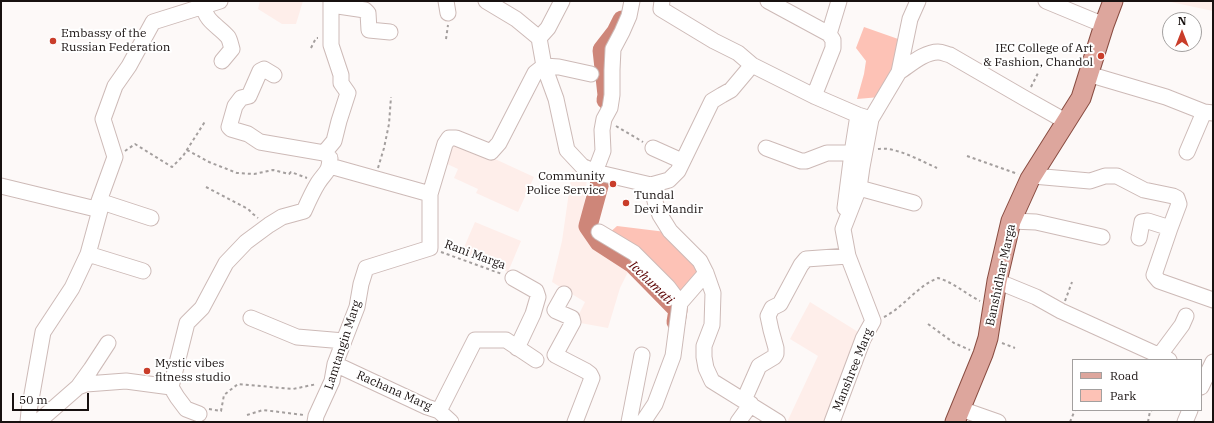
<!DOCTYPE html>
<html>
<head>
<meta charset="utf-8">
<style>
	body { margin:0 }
	#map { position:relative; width:1214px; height:423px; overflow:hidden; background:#fdf9f8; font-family:"IBM Plex Serif",serif }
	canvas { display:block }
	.frame { position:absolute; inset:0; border:2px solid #181110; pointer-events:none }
	.legend { position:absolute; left:1072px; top:359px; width:130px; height:52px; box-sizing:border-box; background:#fff; border:1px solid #a3a09f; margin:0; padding:5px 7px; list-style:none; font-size:12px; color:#181110 }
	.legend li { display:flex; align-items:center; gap:8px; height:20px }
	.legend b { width:20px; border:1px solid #a3a09f }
	.north { position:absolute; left:1162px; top:12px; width:40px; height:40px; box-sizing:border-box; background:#fff; border:1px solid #a3a09f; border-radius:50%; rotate:0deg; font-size:11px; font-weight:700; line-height:16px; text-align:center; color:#181110 }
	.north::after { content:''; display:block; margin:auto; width:14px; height:18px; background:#c93d2a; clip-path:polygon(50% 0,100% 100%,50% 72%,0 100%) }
	.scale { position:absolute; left:12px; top:393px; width:77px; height:18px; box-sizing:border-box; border:2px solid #181110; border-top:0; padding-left:5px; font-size:12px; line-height:14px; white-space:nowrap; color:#181110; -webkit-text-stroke:3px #fff; paint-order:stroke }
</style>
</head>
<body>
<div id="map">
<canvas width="1214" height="423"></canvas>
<div class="frame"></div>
<ul class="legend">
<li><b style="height:5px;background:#dda69d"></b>Road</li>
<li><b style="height:11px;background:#fdc2b6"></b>Park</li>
</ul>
<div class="north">N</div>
<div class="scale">50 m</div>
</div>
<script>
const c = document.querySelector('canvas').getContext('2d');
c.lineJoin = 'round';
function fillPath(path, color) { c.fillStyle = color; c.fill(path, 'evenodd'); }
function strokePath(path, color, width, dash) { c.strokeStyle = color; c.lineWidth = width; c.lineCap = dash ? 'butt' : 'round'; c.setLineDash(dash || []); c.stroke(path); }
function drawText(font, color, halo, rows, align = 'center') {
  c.font = font + ' "IBM Plex Serif",serif'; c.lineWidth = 4; c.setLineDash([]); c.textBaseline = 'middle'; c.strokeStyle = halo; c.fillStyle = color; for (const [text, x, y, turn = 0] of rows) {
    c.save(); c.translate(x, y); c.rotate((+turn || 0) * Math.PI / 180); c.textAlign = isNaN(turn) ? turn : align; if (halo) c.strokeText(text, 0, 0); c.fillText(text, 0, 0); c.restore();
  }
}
const built = new Path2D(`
	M260 1H303L296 24H282L258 9Z
	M1166 1H1213V11Z
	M456 141 534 177 518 212 476 193 478 189 454 178 458 169 445 163Z
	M572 171 587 178 582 224 584 233 589 244 619 261 629 270 620 288 608 328 575 322 585 302 552 282 562 241Z
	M475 222 521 241 508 272 462 252Z
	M810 302 863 335 826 422H788V420L818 356 790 339Z`);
const green = new Path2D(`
	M864 27 901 40 897 63 880 97 857 99 864 74 866 61 856 48Z
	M617 226 666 232 693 257 698 277 683 298 608 234Z`);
const river = new Path2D(`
	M606 100 607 95 602 50 616 32 622 20
	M600 182 588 226 599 242 633 264 678 310 676 322`);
const path = new Path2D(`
	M446 39 448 25
	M311 48 316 38H318
	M1031 87 1038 73
	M616 126 643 142
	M878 149C895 146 921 161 937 168
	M187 150 209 162 237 173 254 174 273 170 289 174 291 172 307 178
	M125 151 135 144 172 167 183 156 206 120
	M967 156 1018 174
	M378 168 384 148 389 124 391 97
	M206 187 248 209 253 214 258 218
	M441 252 502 274
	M1065 301 1072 282
	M884 317C904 307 917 286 938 278 953 282 966 294 980 301
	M928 324 954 343 970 350
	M1002 343 1015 348
	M209 409 221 411 224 395 238 384 293 389 317 384
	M247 415 263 410 304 415
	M1070 422 1075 410
	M1148 422 1150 411 1152 410`);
const minor = new Path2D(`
	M446 1 448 13
	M486 1 516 19 539 38 544 66 556 99 567 150 582 166 595 172 651 185 656 205 660 215 670 231 700 261 706 273 713 293 712 325 704 346V357L706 368 712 381 778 422
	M662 1 661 9 714 41 738 53 752 65 814 96 858 115 871 119
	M768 1 829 34 833 40V48L814 96
	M1046 1 1104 25
	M209 3 204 7C205 21 220 27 228 37 230 40 231 46 232 49L222 61
	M331 3 338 6 365 10 368 13 369 30 390 32
	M829 34 839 1
	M539 38 548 28 562 1
	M899 72C910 65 924 52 938 52 942 52 946 54 950 55L1026 99 1067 122
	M1088 74 1166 97 1204 112 1213 113
	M274 75 264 69 260 71 249 96 241 98 235 106 229 127 231 129 248 134 260 142 324 153
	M653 148 682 161
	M766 148 801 161H806L827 153H852
	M1187 152 1204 112
	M330 166 430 194
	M595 172 603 151 602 130 604 119 610 108 612 95V70L613 49 622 32 629 16 632 1
	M1033 176 1090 181 1105 176H1117L1144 190 1173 196 1177 198 1179 204 1170 228 1154 275 1159 281 1213 300
	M651 185 669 180 678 171 712 101 722 95 731 90 752 65
	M1 186 100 210
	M859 188 914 203
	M99 201 151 218
	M845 208 852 153 858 115
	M1011 221 1036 222 1102 237
	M599 232 634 253 668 287 680 303
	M1139 238 1142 222 1148 221 1170 228
	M88 254 143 271
	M513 278 536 291 538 297 533 314 517 348
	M997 281 1036 297 1061 311 1169 360
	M564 294 555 310 556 311 572 318 573 322 555 355 586 371 590 374 592 378 575 422
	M251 318 297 337 344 341
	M1159 356 1182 325 1186 316
	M335 364 427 407 439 411 451 422
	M78 387 91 369 108 343
	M171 387 177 397 186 409 199 414
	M1201 387 1213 362
	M744 400 759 366 774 357 776 354V348L771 330 768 316 772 308 780 304 801 265 806 259 848 256
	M961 409 998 422
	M439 411 475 340H506L536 360
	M28 422 29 411 43 332 72 288 88 254 100 210 99 201 115 157 103 119 115 86 129 66 153 22 220 1
	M38 422 78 387 86 384 126 381 171 387 187 323 202 308 226 263 246 242 269 225 282 217 304 211C308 202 313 191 318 183 326 171 329 173 330 158L324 153 334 141 339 121 348 93 341 83V75L331 45V1
	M315 422 316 416 332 381 335 364 357 307 361 284 366 268 430 248V194L445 144 449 138H456L491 152 499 143 535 73 544 66 559 67 591 74
	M629 422 642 355
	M643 422 655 404 673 356 680 303 706 273
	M738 422 751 404
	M832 422 863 339 873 321 848 256 843 229 859 188 862 167 871 119 899 72 910 19 918 1
	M1185 422 1190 410`);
const major = new Path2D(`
	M955 422 983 354 988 338 997 281 1011 221 1030 179 1081 98 1104 25 1113 1`);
const markers = [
	[53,41,4,"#c93d2a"],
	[1101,56,4,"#c93d2a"],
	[613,184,4,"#c93d2a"],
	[626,203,4,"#c93d2a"],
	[147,371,4,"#c93d2a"]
];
const poiNames = [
	["Embassy of the",61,34],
	["Russian Federation",61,48],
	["IEC College of Art",1093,49,"right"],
	["& Fashion, Chandol",1093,63,"right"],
	["Community",605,177,"right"],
	["Police Service",605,191,"right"],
	["Tundal",634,196],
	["Devi Mandir",634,210],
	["Mystic vibes",155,364],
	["fitness studio",155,378]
];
const streetNames = [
	["Rani Marga",475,255,20],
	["Banshidhar Marga",1001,275,-78],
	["Lamtangin Marg",343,345,-72],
	["Manshree Marg",853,370,-68],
	["Rachana Marg",394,391,24]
];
const waterNames = [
	["Icchumati",651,283,44]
];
fillPath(built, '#feeeea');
fillPath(green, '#fdc2b6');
strokePath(river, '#ce8679', 19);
strokePath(minor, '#cdbab7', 17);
strokePath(major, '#894c41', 21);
strokePath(path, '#a49f9e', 2, [3, 3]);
strokePath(minor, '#fff', 15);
strokePath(major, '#dda69d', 19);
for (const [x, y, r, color] of markers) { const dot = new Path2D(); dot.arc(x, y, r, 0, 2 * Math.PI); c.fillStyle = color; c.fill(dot); strokePath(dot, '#fff', 1.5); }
drawText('12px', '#181110', '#fff', poiNames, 'left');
drawText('12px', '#181110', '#fff', streetNames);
drawText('italic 13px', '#5a0000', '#fff', waterNames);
</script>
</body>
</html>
